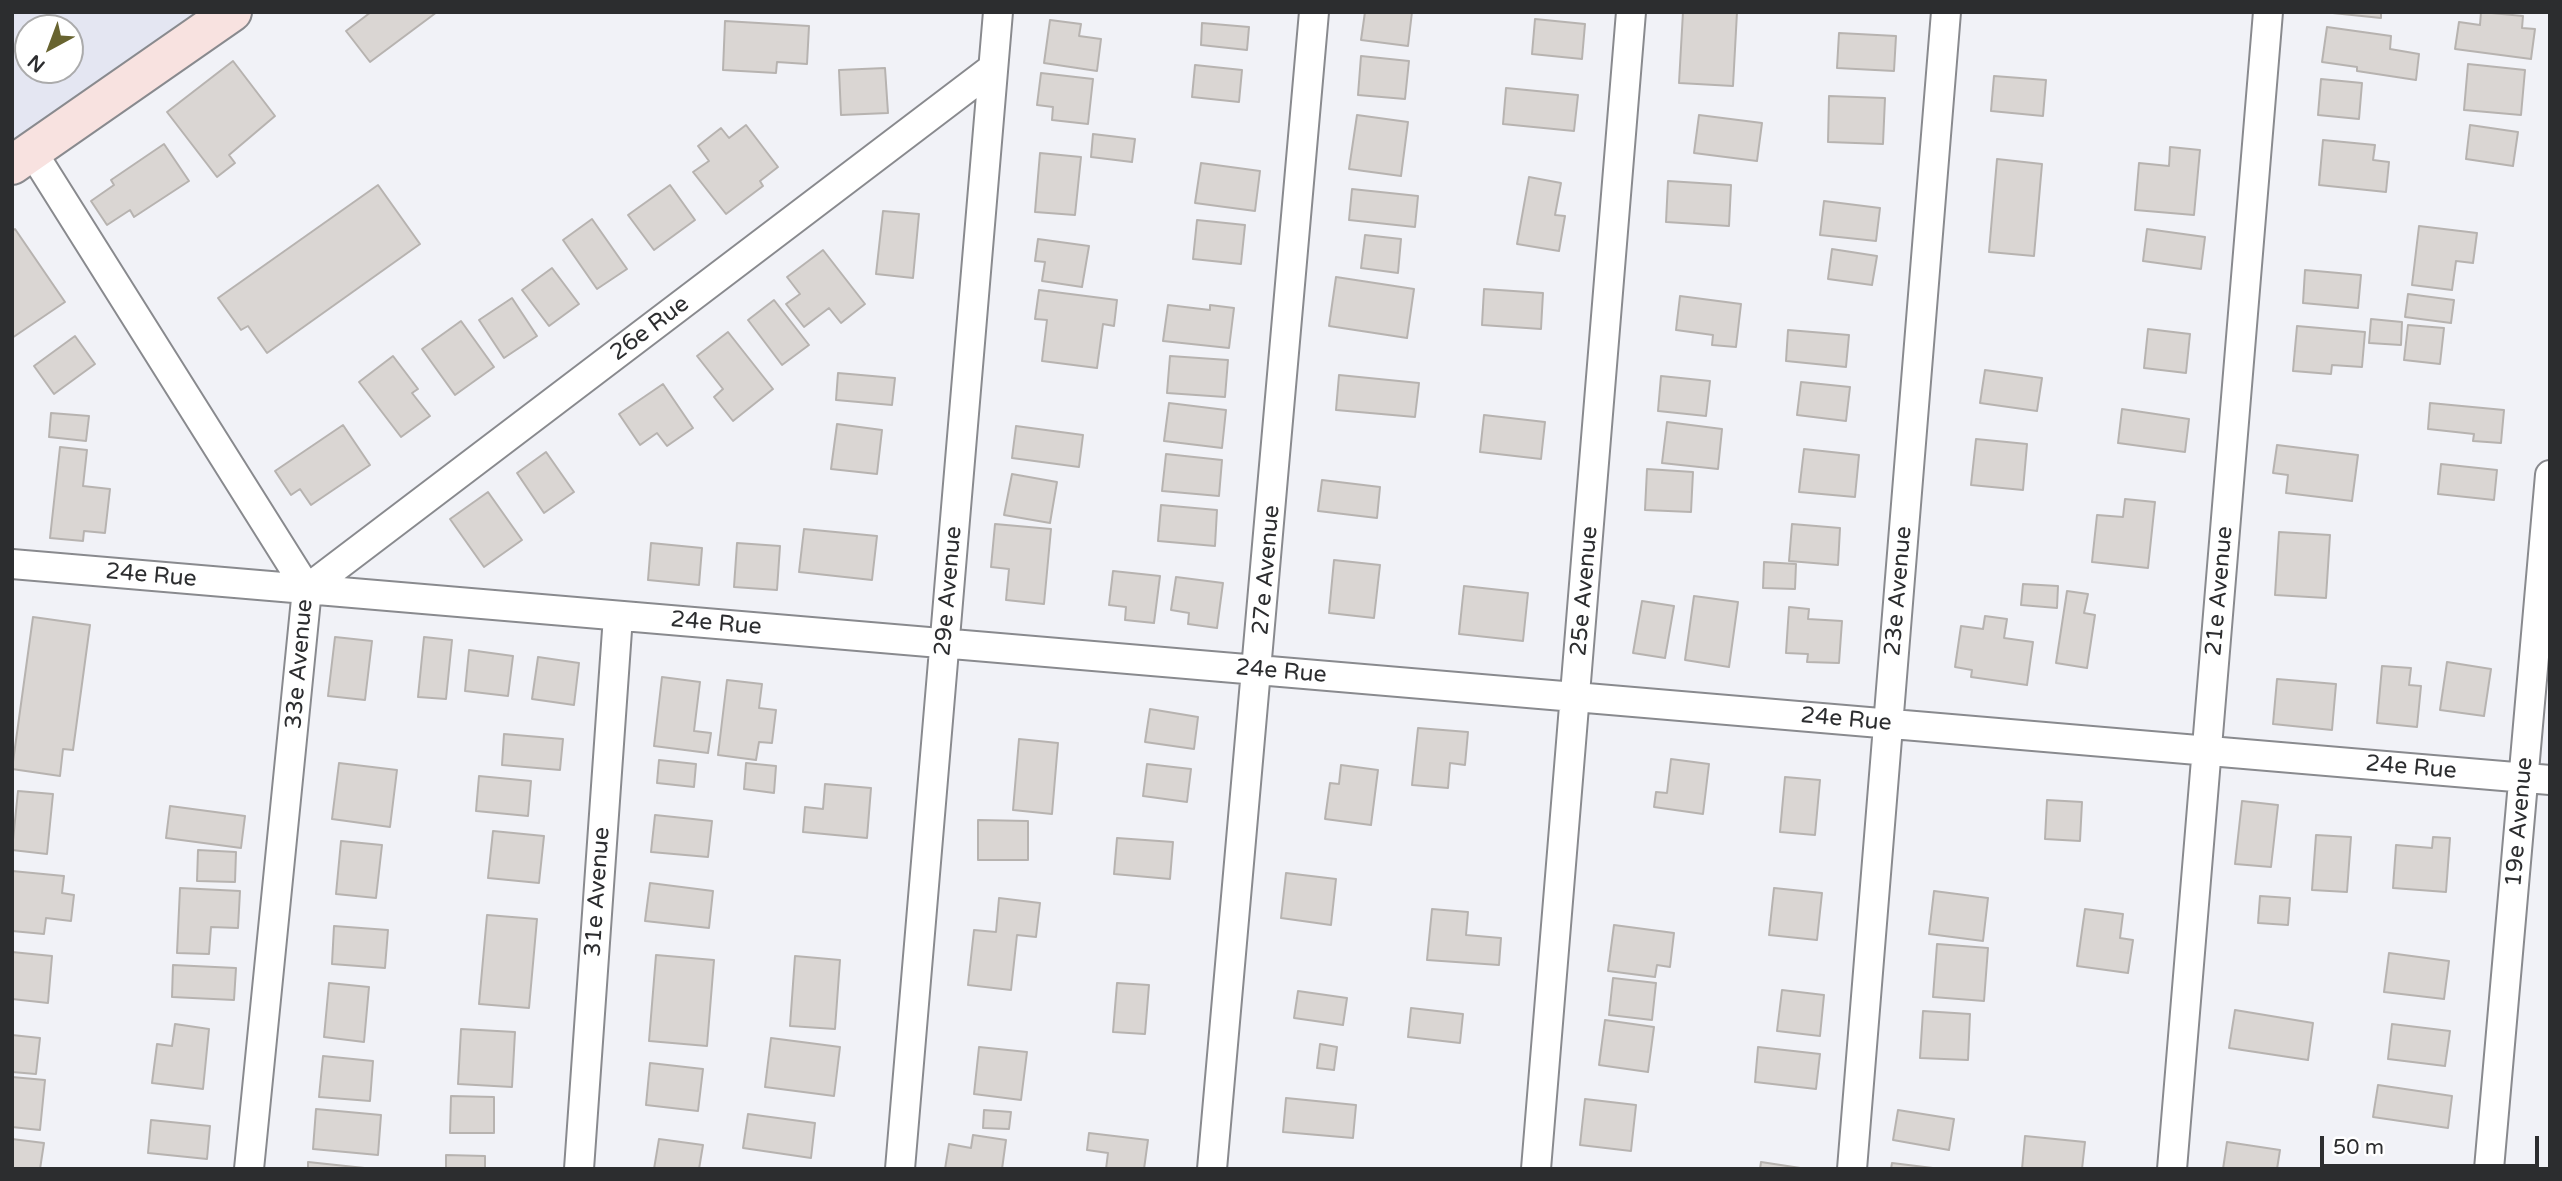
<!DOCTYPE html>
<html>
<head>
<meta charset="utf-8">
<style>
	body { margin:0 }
	#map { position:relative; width:2562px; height:1181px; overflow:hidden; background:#f1f2f7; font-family:"Varela Round",sans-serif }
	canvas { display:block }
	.frame { position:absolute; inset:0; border:14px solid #2c2d2f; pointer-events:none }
	.north { position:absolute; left:14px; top:14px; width:70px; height:70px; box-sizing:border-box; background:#fff; border:2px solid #ababac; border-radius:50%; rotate:221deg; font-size:19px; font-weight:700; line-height:28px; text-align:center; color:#2c2d2f }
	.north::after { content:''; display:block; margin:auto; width:24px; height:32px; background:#686430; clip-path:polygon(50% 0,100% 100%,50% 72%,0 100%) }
	.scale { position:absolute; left:2320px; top:1136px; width:219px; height:32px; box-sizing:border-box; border:4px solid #2c2d2f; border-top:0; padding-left:9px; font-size:21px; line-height:24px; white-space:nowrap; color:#2c2d2f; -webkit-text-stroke:5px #fff; paint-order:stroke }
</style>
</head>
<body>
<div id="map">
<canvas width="2562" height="1181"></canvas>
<div class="frame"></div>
<div class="north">N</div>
<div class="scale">50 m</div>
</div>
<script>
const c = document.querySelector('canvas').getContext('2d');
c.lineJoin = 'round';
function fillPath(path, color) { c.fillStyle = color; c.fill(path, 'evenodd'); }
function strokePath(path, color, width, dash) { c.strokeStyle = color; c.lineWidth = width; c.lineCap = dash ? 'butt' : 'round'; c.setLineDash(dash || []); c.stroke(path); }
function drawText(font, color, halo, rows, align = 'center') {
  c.font = font + ' "Varela Round",sans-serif'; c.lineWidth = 5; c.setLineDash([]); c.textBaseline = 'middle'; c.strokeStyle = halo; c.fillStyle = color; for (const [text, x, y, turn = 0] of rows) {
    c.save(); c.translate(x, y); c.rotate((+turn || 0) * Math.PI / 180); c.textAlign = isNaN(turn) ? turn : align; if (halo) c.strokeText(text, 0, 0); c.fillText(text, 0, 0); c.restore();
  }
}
const built = new Path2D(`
	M12 12H232L12 161ZM28 28H70V70H28Z`);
const building = new Path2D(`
	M371 12H437L370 62 346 31Z
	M1365 12H1412L1408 46 1361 40Z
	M1683 12H1737L1733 86 1679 83Z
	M2323 12H2381V18Z
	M2481 12 2523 16 2522 28 2535 29 2531 59 2455 49 2459 22 2480 25Z
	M1535 19 1585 24 1582 59 1532 54Z
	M1050 20 1081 24 1079 36 1101 39 1097 71 1044 63Z
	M725 21 809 26 807 64 777 62 776 73 723 70Z
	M1202 23 1249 27 1247 50 1201 45Z
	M2327 27 2391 36 2390 49 2419 54 2416 80 2357 71V67L2322 62Z
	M1839 33 1896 36 1894 71 1837 68Z
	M1361 56 1409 61 1405 99 1358 95Z
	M233 61 275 116 229 155 235 163 217 177 167 112Z
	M2468 64 2525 70 2521 115 2464 110Z
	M1195 65 1242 70 1239 102 1192 97Z
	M885 68 888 113 841 115 839 70Z
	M1041 73 1093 79 1088 124 1052 120 1053 107 1037 105Z
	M1994 76 2046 80 2043 116 1991 111Z
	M2321 79 2362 83 2359 119 2318 115Z
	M1506 88 1578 95 1574 131 1503 124Z
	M1829 96 1885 98 1883 144 1828 142Z
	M1357 115 1408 122 1401 176 1349 169Z
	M1699 115 1762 123 1757 161 1694 153Z
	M746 125 778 167 760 181 763 186 726 214 693 172 709 161 698 146 721 128 729 138Z
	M2470 125 2518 132 2513 166 2466 159Z
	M1093 134 1135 139 1132 162 1091 157Z
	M2323 140 2375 145 2373 160 2389 162 2386 192 2319 185Z
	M164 144 189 181 134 217 130 210 107 225 91 201 114 185 111 180Z
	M2170 147 2200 150 2194 215 2135 210 2139 163 2169 166Z
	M1040 153 1081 157 1075 215 1035 212Z
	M1997 159 2042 164 2034 256 1989 252Z
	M1201 163 1260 171 1255 211 1195 203Z
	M1529 177 1561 183 1555 215 1565 216 1559 251 1517 244Z
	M1668 181 1731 185 1729 226 1666 222Z
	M378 185 420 244 267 353 248 326 241 330 218 298Z
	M670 185 695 220 654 250 628 215Z
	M1352 189 1418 196 1415 227 1349 220Z
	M1824 201 1880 208 1876 241 1820 235Z
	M883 211 919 214 913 278 876 274Z
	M592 219 627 269 597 289 563 240Z
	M1197 220 1245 225 1241 264 1193 259Z
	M2419 226 2477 233 2473 263 2456 261 2452 290 2412 285Z
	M15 229 65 302 12 338V231Z
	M2147 229 2205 237 2201 269 2143 261Z
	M1365 235 1401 239 1398 273 1361 268Z
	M1038 239 1089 246 1082 287 1042 281 1045 262 1035 261Z
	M1832 249 1877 256 1872 285 1828 279Z
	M823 250 865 304 841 323 829 308 804 327 786 304 800 294 787 277Z
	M552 268 579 304 549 326 522 290Z
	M2305 270 2361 275 2358 308 2303 303Z
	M1336 277 1414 289 1407 338 1329 326Z
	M1484 289 1543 293 1541 329 1482 325Z
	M1039 290 1117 300 1114 326 1103 324 1097 368 1042 361 1047 320 1035 319Z
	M2408 294 2454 300 2451 323 2405 317Z
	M1680 296 1741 304 1736 347 1712 345 1713 335 1676 330Z
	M512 298 537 336 504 358 479 320Z
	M774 300 809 345 782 365 748 320Z
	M1168 305 1210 310V305L1234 308 1229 348 1163 341Z
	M2371 319 2402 322 2401 345 2369 343Z
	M461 321 494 367 455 395 422 349Z
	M2408 325 2444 328 2440 364 2404 360Z
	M2297 326 2365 332 2362 367 2332 365 2331 374 2293 371Z
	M2148 329 2190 334 2186 373 2144 368Z
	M1788 330 1849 335 1846 367 1786 361Z
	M728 332 773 389 733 421 714 397 723 389 697 356Z
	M75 336 95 364 54 394 34 366Z
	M393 356 418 389 412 393 430 416 401 437 359 382Z
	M1170 356 1228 360 1225 397 1167 393Z
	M1985 370 2042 378 2037 411 1980 403Z
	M838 373 895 378 892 405 836 400Z
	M1339 375 1419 383 1415 417 1336 410Z
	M1661 376 1710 381 1706 416 1658 411Z
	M1801 382 1850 387 1846 421 1797 415Z
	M663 384 693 428 667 446 657 433 640 445 619 414Z
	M1169 403 1226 410 1222 448 1164 441Z
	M2430 403 2504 410 2501 443 2473 441 2474 434 2428 429Z
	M2122 409 2189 419 2185 452 2118 443Z
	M51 413 89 416 86 441 49 437Z
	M1484 415 1545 422 1541 459 1480 452Z
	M1667 422 1722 429 1718 469 1662 463Z
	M837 424 882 430 877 474 831 469Z
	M343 425 370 465 311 505 300 489 291 495 275 471Z
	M1016 426 1083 435 1079 467 1012 458Z
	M1976 439 2027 444 2023 490 1971 485Z
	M2277 445 2358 455 2352 501 2286 493 2288 475 2273 473Z
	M60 447 87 450 83 486 110 489 105 533 84 531 83 541 50 538Z
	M1804 449 1859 455 1855 497 1799 492Z
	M546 452 574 492 544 513 517 473Z
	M1166 454 1222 460 1219 496 1162 491Z
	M2441 464 2497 470 2494 500 2438 494Z
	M1647 469 1693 472 1691 512 1645 510Z
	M1012 474 1057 482 1050 523 1004 515Z
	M1322 480 1380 487 1377 518 1318 511Z
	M488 492 522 540 484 567 450 519Z
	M2125 499 2155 502 2148 568 2092 562 2097 515 2123 517Z
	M1161 505 1217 510 1215 546 1158 541Z
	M995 524 1051 529 1044 604 1006 600 1009 569 991 567Z
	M1792 524 1840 528 1838 565 1789 561Z
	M804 529 877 536 872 580 799 572Z
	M2279 532 2330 535 2326 598 2275 595Z
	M651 543 702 548 699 585 648 580Z
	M737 543 780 546 777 590 734 587Z
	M1334 560 1380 565 1374 618 1329 613Z
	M1764 562 1796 564 1795 589 1763 588Z
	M1113 571 1160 576 1154 623 1125 620 1126 607 1109 605Z
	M1176 577 1223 583 1217 628 1188 624 1189 613 1171 610Z
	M2023 584 2058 586 2057 608 2021 605Z
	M1464 586 1528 593 1523 641 1459 634Z
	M2067 591 2088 594 2084 613 2095 615 2087 668 2056 663Z
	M1694 596 1738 602 1729 667 1685 660Z
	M1642 601 1674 606 1665 658 1633 653Z
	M1789 607 1809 609 1808 619 1842 621 1839 663 1807 662 1808 654 1786 653Z
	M1985 616 2007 619 2004 638 2033 642 2027 685 1971 677 1972 670 1955 667 1961 626 1983 629Z
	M33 617 90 625 73 750 63 749 60 776 12 769Z
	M335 637 372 641 365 700 328 696Z
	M424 637 452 640 446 699 418 697Z
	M469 650 513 656 508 696 465 691Z
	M538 657 579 663 574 705 532 699Z
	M2447 662 2491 669 2484 716 2440 710Z
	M2382 666 2411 668 2409 685 2421 686 2417 727 2377 723Z
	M662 677 700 682 694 731 711 733 708 753 654 746Z
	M2277 679 2336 684 2332 730 2273 724Z
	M727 680 762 684 759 708 776 710 772 743 759 742 756 760 718 755Z
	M1150 709 1198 717 1194 749 1145 742Z
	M1418 728 1468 732 1465 765 1450 763 1448 788 1412 785Z
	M504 734 563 739 560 770 502 765Z
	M1019 739 1058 743 1052 814 1013 810Z
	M1671 759 1709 764 1703 814 1654 807 1656 792 1667 793Z
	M659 760 696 764 694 787 657 783Z
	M339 763 397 770 390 827 332 819Z
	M746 763 776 766 774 793 744 789Z
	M1147 764 1191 769 1187 802 1143 796Z
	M1341 765 1378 770 1371 825 1325 819 1330 783 1339 784Z
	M479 776 531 781 528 816 476 811Z
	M1785 777 1820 780 1815 835 1780 832Z
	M825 784 871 788 867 838 803 832 805 807 823 809Z
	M18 791 53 794 47 854 12 850Z
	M2047 800 2082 802 2080 841 2045 839Z
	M2242 801 2278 805 2271 867 2235 864Z
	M170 806 245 816 241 848 166 838Z
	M655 815 712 821 708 857 651 852Z
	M978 820 1028 821V860H978Z
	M493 831 544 836 539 883 488 878Z
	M2316 835 2351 837 2347 892 2312 890Z
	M2433 837 2450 838 2446 892 2393 888 2396 845 2432 848Z
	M1117 838 1173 842 1170 879 1114 874Z
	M341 841 382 845 376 898 336 894Z
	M198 850 236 852 235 882 197 881Z
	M12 871 64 876 62 893 74 895 71 921 46 918 44 934 12 931Z
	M1286 873 1336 879 1331 925 1281 918Z
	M650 883 713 891 709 928 645 921Z
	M180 888 240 891 238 928 211 927 209 954 177 953Z
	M1774 888 1822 893 1817 940 1769 935Z
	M1934 891 1988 898 1983 941 1929 934Z
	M2260 896 2290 898 2288 925 2258 923Z
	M999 898 1040 903 1036 937 1017 935 1011 990 968 985 974 930 996 932Z
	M1432 909 1468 912 1466 935 1501 938 1499 965 1427 960Z
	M2085 909 2123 914 2120 938 2133 940 2128 973 2077 966Z
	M487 915 537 919 529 1008 479 1004Z
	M1614 925 1674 933 1670 967 1657 965 1655 977 1608 971Z
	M334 926 388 930 385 968 332 964Z
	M1937 944 1988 948 1984 1001 1933 997Z
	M12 952 52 956 48 1003 12 999Z
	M2389 953 2449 961 2444 999 2384 992Z
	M656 955 714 960 707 1046 649 1041Z
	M795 956 840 960 835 1029 790 1026Z
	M173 965 236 968 234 1000 172 997Z
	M1613 978 1656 983 1652 1020 1609 1015Z
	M329 983 369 987 364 1042 324 1037Z
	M1117 983 1149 985 1145 1034 1113 1032Z
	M1782 990 1824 995 1820 1036 1777 1031Z
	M1298 991 1347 998 1343 1025 1294 1018Z
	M1411 1008 1463 1014 1460 1043 1408 1037Z
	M2235 1010 2313 1023 2308 1060 2229 1048Z
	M1923 1011 1970 1014 1968 1060 1920 1058Z
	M1605 1020 1654 1027 1648 1072 1599 1065Z
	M175 1024 209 1029 203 1089 152 1083 157 1044 172 1046Z
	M2392 1024 2450 1031 2445 1066 2388 1059Z
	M461 1029 515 1032 512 1087 458 1084Z
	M12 1035 40 1038 36 1074 12 1072Z
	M771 1038 840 1047 834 1096 765 1087Z
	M1320 1044 1337 1047 1334 1070 1317 1068Z
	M979 1047 1027 1052 1021 1100 974 1094Z
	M1758 1047 1820 1054 1816 1089 1755 1082Z
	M323 1056 373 1061 370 1101 319 1097Z
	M650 1063 703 1069 698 1111 646 1105Z
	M12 1077 45 1080 40 1130 12 1127Z
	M2378 1085 2452 1096 2448 1128 2373 1117Z
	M451 1096 494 1097V1133H450Z
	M1286 1098 1356 1105 1353 1138 1283 1132Z
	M1585 1099 1636 1105 1631 1151 1580 1145Z
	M316 1109 381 1115 378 1155 313 1149Z
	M984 1110 1011 1112 1009 1129 983 1128Z
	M1898 1110 1954 1119 1949 1150 1893 1140Z
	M748 1114 815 1123 811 1158 743 1148Z
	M151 1120 210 1126 207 1159 148 1153Z
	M1089 1133 1148 1140 1144 1169H1106L1108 1153 1087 1150Z
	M973 1135 1006 1140 1002 1169H945L949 1144 971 1148Z
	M2025 1136 2085 1142 2082 1169H2022Z
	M12 1139 44 1143 40 1169H12Z
	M659 1139 703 1145 699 1169H654Z
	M2227 1142 2280 1150 2277 1169H2223Z
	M446 1155 485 1156V1169H446Z
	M308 1162 374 1169H308Z
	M1761 1162 1807 1169H1760Z
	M1892 1163 1941 1169H1891Z`);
const street = new Path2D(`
	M33 153 307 589 249 1169
	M12 564 2550 780
	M307 589 993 68
	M579 1169 618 616
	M900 1169 998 12
	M1212 1169 1314 12
	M1536 1169 1631 12
	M1852 1169 1946 12
	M2172 1169 2268 12
	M2489 1169 2550 475`);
const secondary = new Path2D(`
	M12 165 232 12`);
const streetNames = [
	["26e Rue",650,329,-37],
	["27e Avenue",1267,570,-85],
	["24e Rue",151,576,5],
	["29e Avenue",949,591,-85],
	["25e Avenue",1585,591,-85],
	["23e Avenue",1899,591,-85],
	["21e Avenue",2220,591,-85],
	["24e Rue",716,624,5],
	["33e Avenue",300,664,-85],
	["24e Rue",1281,672,5],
	["24e Rue",1846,720,5],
	["24e Rue",2411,768,5],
	["19e Avenue",2520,822,-85],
	["31e Avenue",598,892,-86]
];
fillPath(built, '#e4e6f2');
fillPath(building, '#dad6d3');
strokePath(building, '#b7b3b0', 2);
strokePath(street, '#898a8e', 32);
strokePath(secondary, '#898a8e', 42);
strokePath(street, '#fff', 28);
strokePath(secondary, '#f8e2e0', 38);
drawText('23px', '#2c2d2f', '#fff', streetNames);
</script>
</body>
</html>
